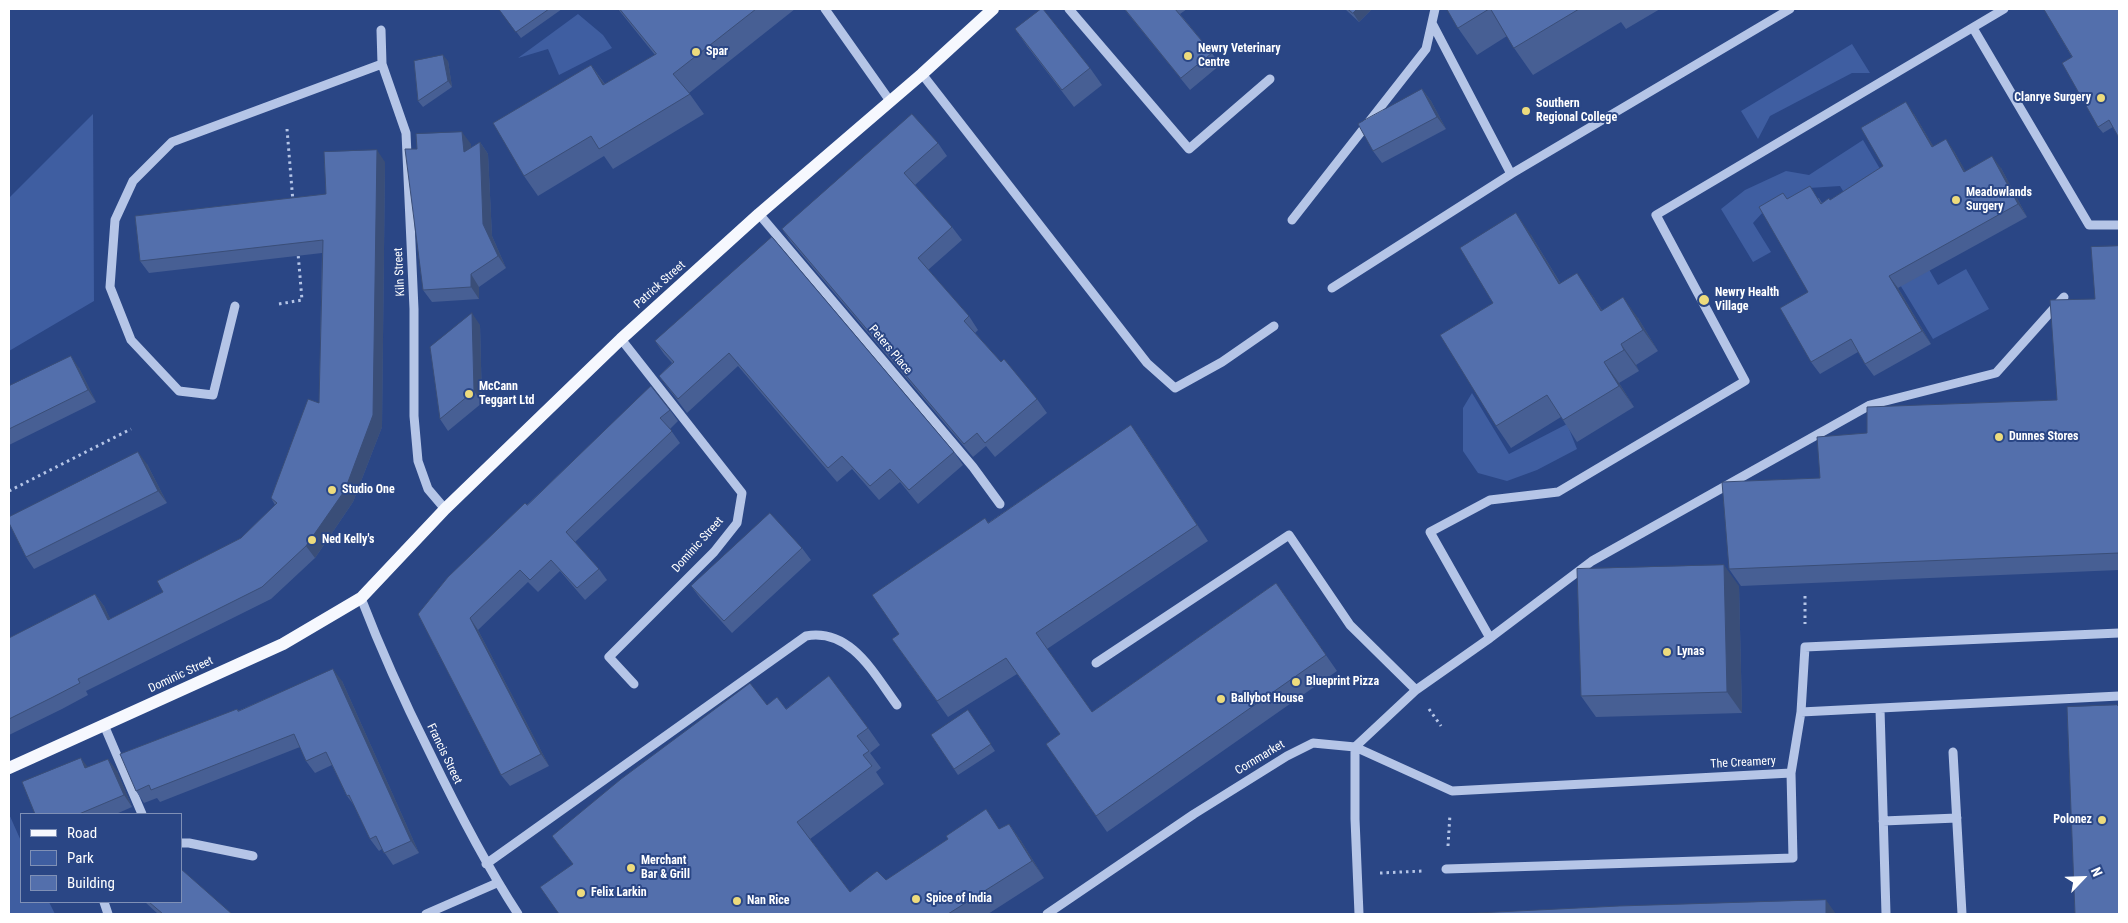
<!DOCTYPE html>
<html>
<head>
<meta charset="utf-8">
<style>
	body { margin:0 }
	#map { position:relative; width:2128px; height:923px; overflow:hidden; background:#2a4685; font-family:"Roboto Condensed",sans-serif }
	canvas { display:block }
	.frame { position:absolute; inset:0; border:10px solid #fff; pointer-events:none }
	.legend { position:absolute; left:20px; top:813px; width:162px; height:90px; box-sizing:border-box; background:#2a4685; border:1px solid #7f90b6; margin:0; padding:6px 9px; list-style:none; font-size:15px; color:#fff }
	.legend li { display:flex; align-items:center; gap:10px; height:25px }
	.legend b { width:25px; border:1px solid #7f90b6 }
	.north { position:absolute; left:2058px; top:853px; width:50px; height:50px; -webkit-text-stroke:4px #2a4685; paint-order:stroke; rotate:66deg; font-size:14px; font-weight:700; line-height:20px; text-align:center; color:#fff }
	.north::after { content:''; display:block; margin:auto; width:18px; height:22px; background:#fff; clip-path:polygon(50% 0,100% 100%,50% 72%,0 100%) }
</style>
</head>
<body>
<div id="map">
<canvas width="2128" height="923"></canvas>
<div class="frame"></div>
<ul class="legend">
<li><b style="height:6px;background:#f6f8fe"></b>Road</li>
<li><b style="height:14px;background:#3f5ea1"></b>Park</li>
<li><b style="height:14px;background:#536fac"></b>Building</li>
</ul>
<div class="north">N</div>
</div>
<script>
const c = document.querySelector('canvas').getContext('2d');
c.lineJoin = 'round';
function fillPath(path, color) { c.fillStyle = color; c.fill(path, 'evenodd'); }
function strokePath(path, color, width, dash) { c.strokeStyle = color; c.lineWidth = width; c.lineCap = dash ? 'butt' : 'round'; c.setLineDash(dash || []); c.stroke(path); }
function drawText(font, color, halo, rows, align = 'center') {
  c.font = font + ' "Roboto Condensed",sans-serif'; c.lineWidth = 4; c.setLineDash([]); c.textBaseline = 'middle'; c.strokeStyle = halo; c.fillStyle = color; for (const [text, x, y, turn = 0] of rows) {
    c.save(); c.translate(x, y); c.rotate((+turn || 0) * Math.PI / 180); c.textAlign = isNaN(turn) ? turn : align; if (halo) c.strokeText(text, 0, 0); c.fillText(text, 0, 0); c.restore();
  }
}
const green = new Path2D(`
	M578 14 603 35 612 48 559 75 548 49 518 58Z
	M1852 44 1870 73H1852L1770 116 1758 139 1741 111Z
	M93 114 94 301 9 351V198Z
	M1863 140 1883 174 1877 179 1938 285 1966 269 1989 309 1933 339 1840 186 1809 188 1764 211 1753 223 1771 252 1753 262 1721 209 1745 190 1786 171 1809 175Z
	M1472 393 1509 454 1567 424 1577 449 1537 470 1507 481 1478 473 1463 451V408Z
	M9 814 21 841V902H49L55 914H9Z`);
const path = new Path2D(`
	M287 129 293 202
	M279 304 302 300 298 253
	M9 491 131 429
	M1805 596V624
	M1429 709 1441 726
	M1448 846 1450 814
	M1380 873 1423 871`);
const minor = new Path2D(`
	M825 9 890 101
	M1069 9 1189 149 1270 79
	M1973 28 2089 225H2119
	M381 30 382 64 406 133 414 309V416L418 461 428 489 445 509
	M922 74 1147 363 1175 388 1222 362 1274 326
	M1511 174 1790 9
	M759 214 973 467 1000 504
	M1292 220 1426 49 1435 9
	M1332 288 1511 174 1432 23
	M2064 297 1996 373 1870 405 1592 561 1490 638 1416 690 1355 747 1452 791 1791 773 1801 712 2119 696
	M235 306 213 395 179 391 131 340 110 287 115 220 133 181 172 142 382 64
	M621 339 742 493 737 523 714 552 609 657 634 684
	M361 598C381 650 404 701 429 751 456 807 484 862 518 914
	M1490 638 1430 532 1490 500 1558 492 1745 381 1656 215 2004 9
	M1096 663 1289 535 1350 625 1416 690
	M1880 709 1886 914
	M1801 712 1805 647 2119 633
	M104 725 142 814
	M1953 752 1962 914
	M1883 821 1957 818
	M181 843H189L253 856
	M486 864 806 636C851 628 874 674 897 705
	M1446 869 1793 858 1791 773
	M104 902 108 914
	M426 914 497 883
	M1047 914 1194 814 1287 756 1313 743 1355 747V819L1359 914`);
const major = new Path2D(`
	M9 768 283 644 361 598 445 509 621 339 759 214 922 74 993 9`);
const wall = new Path2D(`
	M499 9H562L521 38Z
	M618 9H795L689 93 704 114 613 169 604 156 538 196 524 176 591 65 605 84 655 55Z
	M1124 9H1187L1180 14 1212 53 1220 65 1190 90Z
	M1345 9H1372L1359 22Z
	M1447 9H1660L1626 29 1621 22 1533 75 1514 48 1507 36 1477 55 1458 28Z
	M1015 29 1090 68 1102 85 1074 107 1027 46Z
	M2072 57 2113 127 2103 133 2098 127Z
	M448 61 452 87 423 107 418 101Z
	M1422 89 1431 101 1446 129 1382 163 1373 151Z
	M1914 114 1933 146 1954 151 1965 171 2001 168 2027 217 1898 288 1931 344 1874 376 1865 364 1858 352 1820 374 1811 362 1808 292 1788 199 1819 198 1822 203 1830 200 1883 166Z
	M480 142 488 154 492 236 506 268 479 287V299L432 302 423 290 417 149 471 144V148Z
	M938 143 947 156 915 185 952 227 962 240 928 270 969 316 978 330 975 333 1001 362 1037 399 1047 413 995 457 986 446 973 457 791 242 782 229Z
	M385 162 382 427 353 502 315 558 271 599 86 691 88 695 62 709 9 735V638L95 594 104 606 110 619 163 592 241 538 275 505 271 498 319 403 322 253 149 273 140 261 326 194Z
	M1531 235 1561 284 1592 295 1602 310 1638 318 1658 351 1636 365 1639 371 1619 383 1634 407 1577 442 1561 417 1511 448 1496 426 1493 303Z
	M772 237 954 452 963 465 918 504 900 482 879 500 852 469 837 482 738 366 687 413 659 376 672 363 664 354 655 341Z
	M2119 246V570L1741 586 1729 569 1820 478 1867 433 2057 400Z
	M480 325 482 403 448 431 440 419Z
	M79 368 96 402 9 445V386Z
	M670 410 678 421 670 429 680 443 575 542 599 569 607 580 585 600 560 571 538 592 528 582 478 630 549 766 510 786 501 775 418 614 527 505Z
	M1142 441 1208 541 1047 649 1092 712 1276 583 1337 671 1107 832 1046 744 1060 734 1017 674 948 717 892 639 899 634 988 523Z
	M147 464 167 503 34 569 26 557Z
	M802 548 811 560 732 633 700 598 691 586Z
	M1739 586 1742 713 1596 717 1581 696Z
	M342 681 419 853 393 865 382 849 379 851 370 839 356 808 347 796 332 765 315 773 306 761 300 747 160 802 157 798 144 803 136 791 237 709 239 711Z
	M767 705 868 728 880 745 870 753 881 768 876 772 884 784 810 839 850 892 886 880 1000 829 1009 824 1021 841 1044 878 988 914H559L573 864 552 836Z
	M968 710 995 751 958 775 931 735Z
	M87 767 117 771 132 807 116 814H35Z
	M145 902H181L232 914H158Z`);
const shadedWall = new Path2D(`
	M1357 9H1372L1359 22 1353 13Z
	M443 55 448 61 452 87 448 81Z
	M591 65 605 85H603Z
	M1422 89 1431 101 1446 129 1437 117Z
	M1906 102 1914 114 1941 159 1932 147Z
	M462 132 471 144 472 164 464 152Z
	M1946 139 1954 151 1973 184 1964 172Z
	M480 142 488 154 492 236 506 268 498 256 483 224Z
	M377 150 385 162 382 427 353 502 315 558 306 546Z
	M1992 156 2001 168 2027 217 2018 204Z
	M1516 213 1531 235 1574 306 1559 284Z
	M1577 273 1592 295 1616 332 1601 311Z
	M471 274 479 287V299L471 287Z
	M1889 276 1898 288 1931 344 1922 331Z
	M1623 297 1638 318 1658 351 1643 330Z
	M472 313 480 325 482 403 474 391Z
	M1621 344 1636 365 1639 371 1624 350Z
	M71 356 79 368 96 402 88 390Z
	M1604 362 1619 383 1634 407 1619 386Z
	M1131 425 1142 441 1208 541 1197 525Z
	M138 452 147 464 167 503 158 491Z
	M1724 565 1739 586 1742 713 1727 692Z
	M95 594 104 606 117 633 108 620Z
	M470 618 478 630 549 766 541 754Z
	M333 669 342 681 419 853 411 841Z
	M81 758 90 770 85 768Z
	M108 759 117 771 132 807 124 795Z
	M1009 824 1021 841 1044 878 1032 861Z
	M1826 900 1836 914H1826Z`);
const building = new Path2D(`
	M499 9H549L516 32Z
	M620 9H756L673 74 690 94 599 149 591 136 524 176 493 123 591 65 603 85 656 54Z
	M1041 9H1043L1090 68 1062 90 1015 29Z
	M1125 9H1175L1212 53 1181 78Z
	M1348 9H1357L1353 13Z
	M1447 9H1489L1458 28Z
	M1491 9H1579L1514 48Z
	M2044 9H2119V138L2109 120 2098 127 2062 63 2072 57Z
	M443 55 448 81 418 101 414 61Z
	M1422 89 1437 117 1373 151 1358 124Z
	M1906 102 1932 147 1946 139 1964 172 1992 156 2018 204 1889 276 1922 331 1865 364 1851 339 1811 362 1780 308 1808 292 1759 207 1783 193 1787 199 1810 186 1821 204 1829 198 1830 200 1883 166 1861 128Z
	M912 114 938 143 904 173 952 227 918 258 969 316 964 321 1001 362 1004 359 1037 399 985 443 977 433 964 444 782 229Z
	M462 132 464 152 480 142 483 224 498 256 471 274V287L423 290 405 149H417L416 134Z
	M377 150 373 415 345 490 306 546 262 587 78 679 80 683 53 697 9 719V638L95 594 108 620 163 592 157 581 241 538 277 503 271 498 308 399 319 403 323 240 140 261 135 216 326 194 324 152Z
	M1516 213 1559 284 1577 273 1601 311 1623 297 1643 330 1621 344 1624 350 1604 362 1619 386 1563 420 1547 395 1496 426 1440 335 1493 303 1460 248Z
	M772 237 954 452 909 490 890 469 870 486 842 456 828 468 729 353 678 399 659 376 674 362 655 341Z
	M2119 246V553L1729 569 1722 482 1820 478 1817 437 1867 433V407L2057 400 2050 300 2095 299 2091 247Z
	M472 313 474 391 440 419 430 347Z
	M71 356 88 390 9 429V386Z
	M651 386 670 410 660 418 672 431 566 532 599 569 577 588 551 560 530 580 520 570 470 618 541 754 501 775 418 614 448 577 525 503 527 505Z
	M1131 425 1197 525 1036 633 1092 712 1276 583 1326 655 1096 816 1046 744 1060 734 1006 658 937 701 892 639 899 634 872 595 985 518 988 523Z
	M138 452 158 491 26 557 9 523V517Z
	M770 513 802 548 724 621 691 586Z
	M1724 565 1727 692 1581 696 1577 569Z
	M333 669 411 841 384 853 376 836 370 839 349 795 347 796 326 752 306 761 294 734 151 790 149 785 136 791 120 754 237 709 238 711Z
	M829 676 868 728 857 736 869 751 863 755 872 766 797 822 850 892 877 871 886 880 948 839 946 836 986 809 999 829 1009 824 1032 861 948 914H559L540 887 573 864 552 836 621 779 750 683 767 705 777 697 786 709Z
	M2117 705 2119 707V914H2075L2067 707Z
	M968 710 991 744 954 769 931 735Z
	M81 758 85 768 108 759 124 795 79 814H35L22 782Z
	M181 869 232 914H163L149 902H181Z
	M1826 900V914H1456L1619 906Z`);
const markers = [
	[696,52,5,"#eddb7d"],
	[1188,56,5,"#eddb7d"],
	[2101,98,5,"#eddb7d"],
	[1526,111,5,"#eddb7d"],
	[1956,200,5,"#eddb7d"],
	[1704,300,6,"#eddb7d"],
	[469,394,5,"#eddb7d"],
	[1999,437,5,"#eddb7d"],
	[332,490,5,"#eddb7d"],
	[312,540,5,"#eddb7d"],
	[1667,652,5,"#eddb7d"],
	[1296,682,5,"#eddb7d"],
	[1221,699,5,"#eddb7d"],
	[2102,820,5,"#eddb7d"],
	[631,868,5,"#eddb7d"],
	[581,893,5,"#eddb7d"],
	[916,899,5,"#eddb7d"],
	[737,901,5,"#eddb7d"]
];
const poiNames = [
	["Newry Veterinary",1198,49],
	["Centre",1198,63],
	["Spar",706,52],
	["Clanrye Surgery",2091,98,"right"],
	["Southern",1536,104],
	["Regional College",1536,118],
	["Meadowlands",1966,193],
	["Surgery",1966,207],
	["Newry Health",1715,293],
	["Village",1715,307],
	["McCann",479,387],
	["Teggart Ltd",479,401],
	["Dunnes Stores",2009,437],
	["Studio One",342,490],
	["Ned Kelly's",322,540],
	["Lynas",1677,652],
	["Blueprint Pizza",1306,682],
	["Ballybot House",1231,699],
	["Polonez",2092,820,"right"],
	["Merchant",641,861],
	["Bar & Grill",641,875],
	["Felix Larkin",591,893],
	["Spice of India",926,899],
	["Nan Rice",747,901]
];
const streetNames = [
	["Kiln Street",400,272,-93],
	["Patrick Street",660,285,-42],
	["Peters Place",890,350,50],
	["Dominic Street",698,545,-48],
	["Dominic Street",181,675,-25],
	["Francis Street",444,754,64],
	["Cornmarket",1260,758,-31],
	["The Creamery",1743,763,-3]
];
fillPath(green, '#3f5ea1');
strokePath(path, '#b5c5e7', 3, [2.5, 4]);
strokePath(minor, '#b5c5e7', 9);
strokePath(major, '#f6f8fe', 12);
fillPath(wall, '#475f94');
fillPath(shadedWall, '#3a4e78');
fillPath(building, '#536fac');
strokePath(building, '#3a4e78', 1);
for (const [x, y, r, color] of markers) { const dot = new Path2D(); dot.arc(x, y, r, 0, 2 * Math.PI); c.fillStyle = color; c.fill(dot); strokePath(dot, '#2a4685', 2); }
drawText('bold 12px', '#fff', '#2a4685', poiNames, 'left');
drawText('12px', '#fff', '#2a4685', streetNames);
</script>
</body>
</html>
